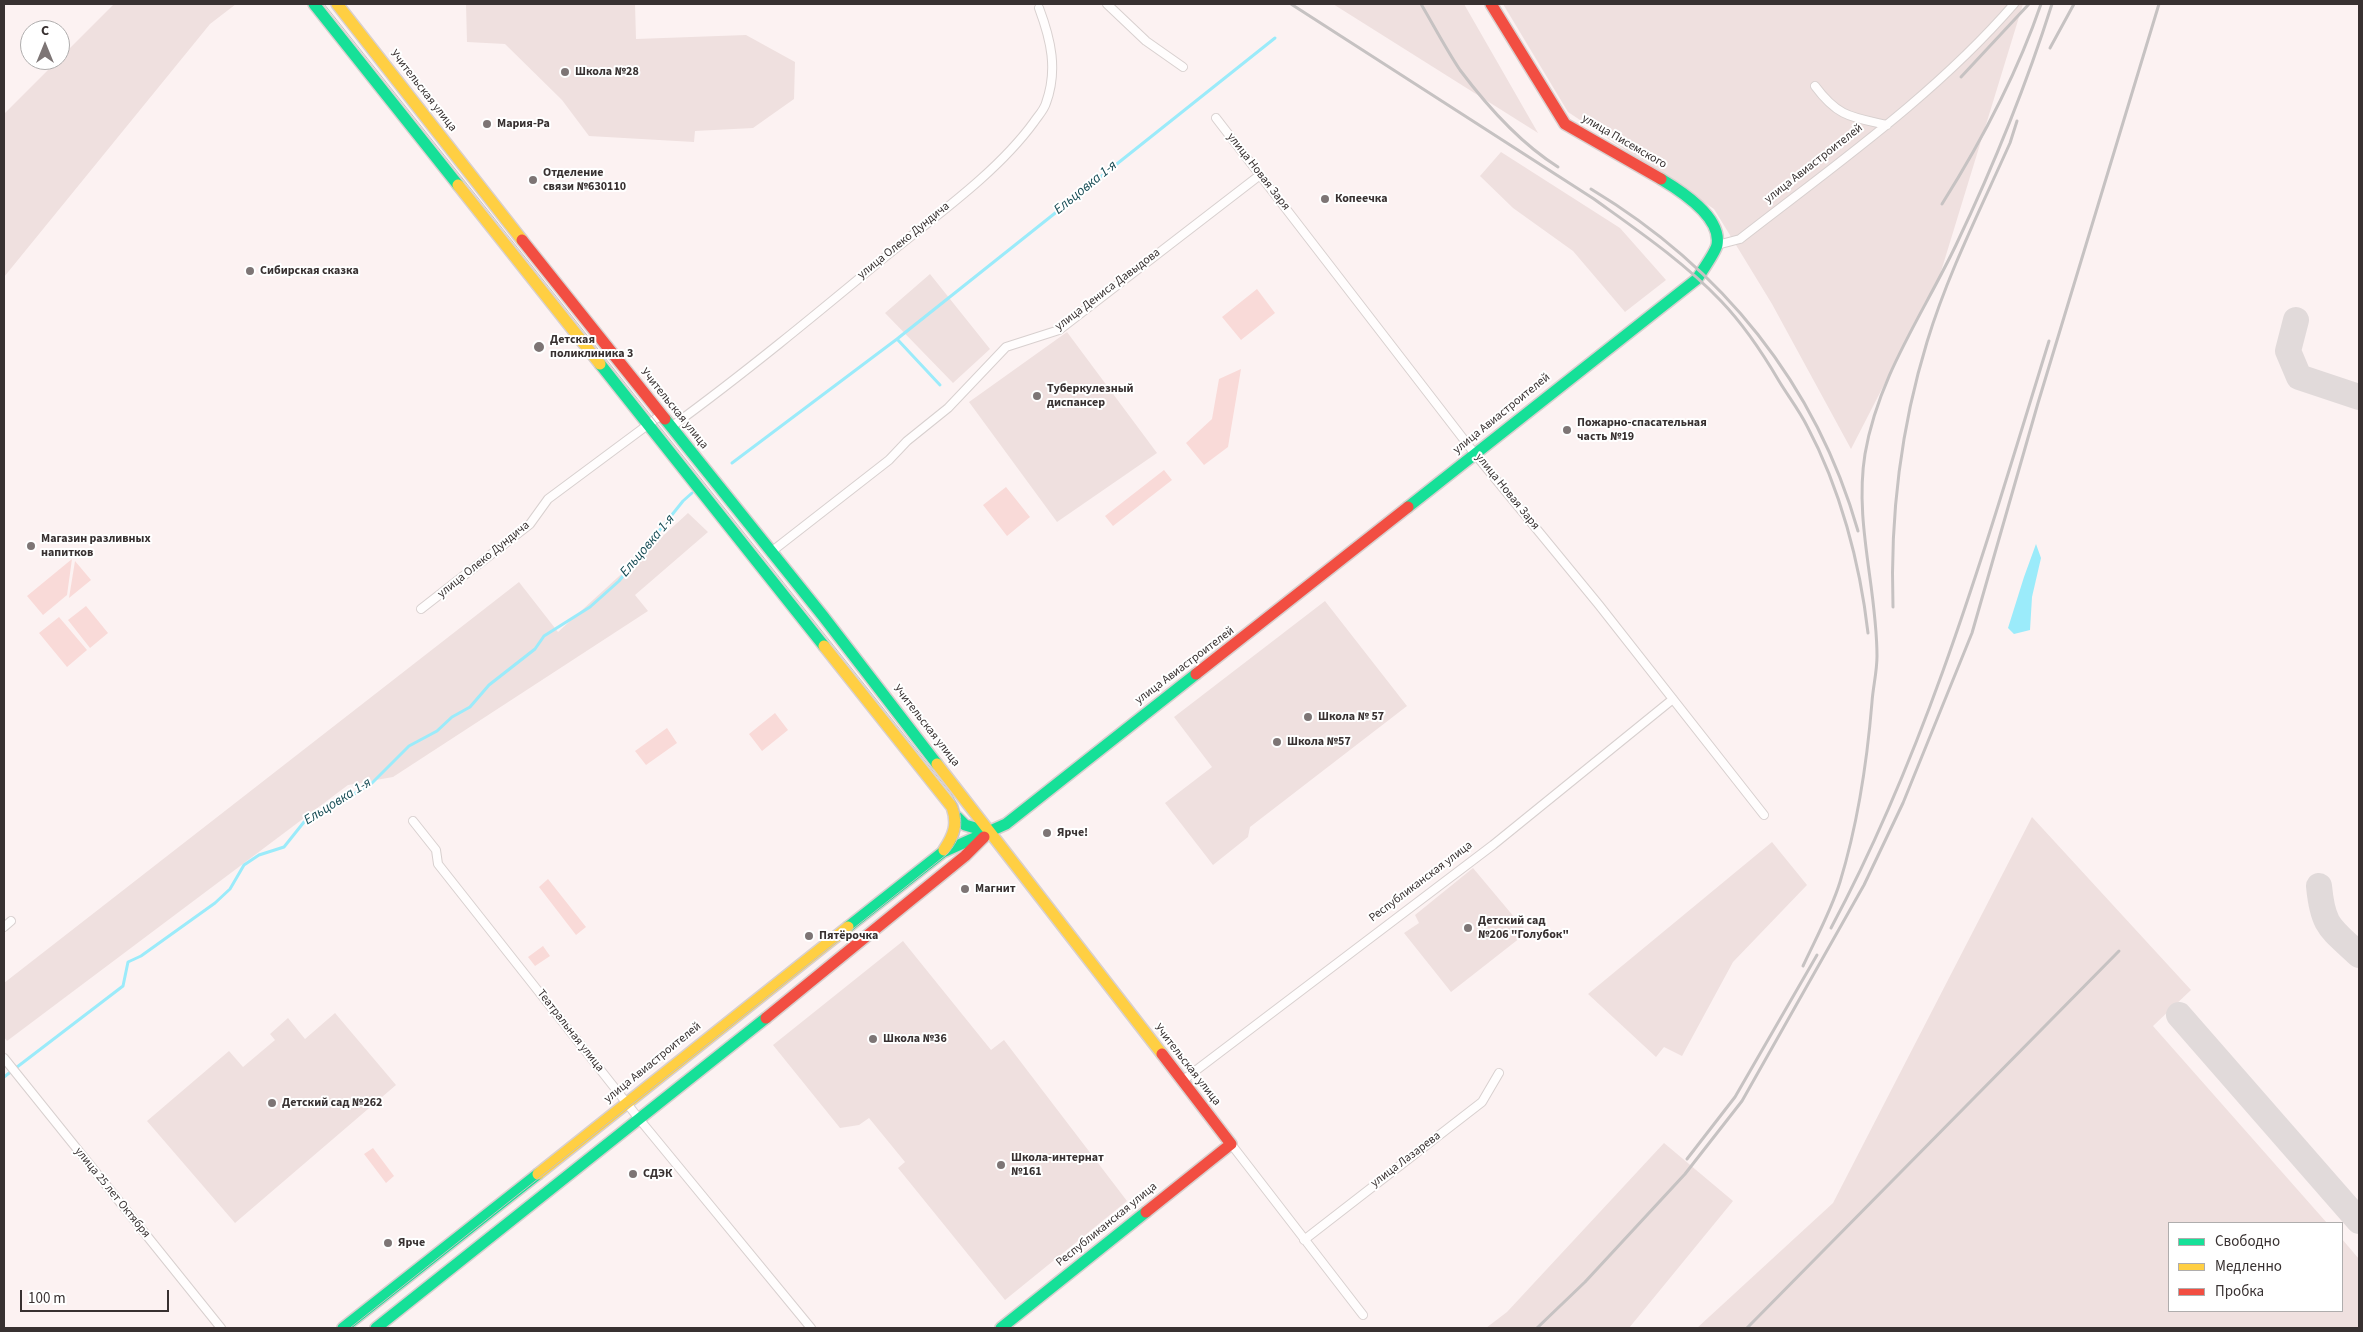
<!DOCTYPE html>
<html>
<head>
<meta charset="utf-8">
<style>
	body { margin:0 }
	#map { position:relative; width:2363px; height:1332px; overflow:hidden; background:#fcf2f2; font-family:"Source Sans 3",sans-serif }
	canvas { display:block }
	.frame { position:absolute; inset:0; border:5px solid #383131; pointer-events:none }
	.legend { position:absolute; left:2168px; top:1222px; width:175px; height:90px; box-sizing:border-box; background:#fff; border:1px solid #afadad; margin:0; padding:6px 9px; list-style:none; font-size:15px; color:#383131 }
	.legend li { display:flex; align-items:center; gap:10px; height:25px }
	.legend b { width:25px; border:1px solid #afadad }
	.north { position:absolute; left:20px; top:20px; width:50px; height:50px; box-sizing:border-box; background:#fff; border:1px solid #afadad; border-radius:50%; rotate:0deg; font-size:14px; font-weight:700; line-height:20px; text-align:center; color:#383131 }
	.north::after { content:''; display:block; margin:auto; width:18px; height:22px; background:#7d7575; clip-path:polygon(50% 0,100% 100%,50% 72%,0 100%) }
	.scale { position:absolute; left:20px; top:1290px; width:149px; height:22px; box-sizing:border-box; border:2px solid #383131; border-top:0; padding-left:6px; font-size:15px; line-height:18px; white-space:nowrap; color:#383131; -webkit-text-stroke:4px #fff; paint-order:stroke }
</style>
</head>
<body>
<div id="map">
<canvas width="2363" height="1332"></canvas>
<div class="frame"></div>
<ul class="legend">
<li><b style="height:6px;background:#16e098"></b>Свободно</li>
<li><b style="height:6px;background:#ffcf43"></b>Медленно</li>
<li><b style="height:6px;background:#f24e42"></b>Пробка</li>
</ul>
<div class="north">С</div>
<div class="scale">100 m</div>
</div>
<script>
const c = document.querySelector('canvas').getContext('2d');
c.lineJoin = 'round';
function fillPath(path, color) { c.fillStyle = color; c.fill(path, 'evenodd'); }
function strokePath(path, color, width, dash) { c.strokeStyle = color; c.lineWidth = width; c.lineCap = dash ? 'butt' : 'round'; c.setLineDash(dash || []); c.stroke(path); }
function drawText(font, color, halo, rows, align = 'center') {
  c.font = font + ' "Source Sans 3",sans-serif'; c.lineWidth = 4; c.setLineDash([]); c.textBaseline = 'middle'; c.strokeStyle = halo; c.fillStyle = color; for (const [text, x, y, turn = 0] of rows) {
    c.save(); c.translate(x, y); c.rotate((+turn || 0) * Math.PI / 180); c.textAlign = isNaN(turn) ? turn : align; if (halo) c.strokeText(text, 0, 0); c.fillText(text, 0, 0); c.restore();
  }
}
const built = new Path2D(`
	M114 4H236L210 24 4 277V114Z
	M466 4H635L636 39 746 35 795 62 794 99 753 128 695 131 694 142 589 136 562 100 505 44 467 42Z
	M1333 4H1464L1538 133Z
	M1503 4H2023L1939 278 1851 449 1772 304 1714 209 1568 112Z
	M1501 152 1620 228 1666 280 1625 312 1573 251 1513 208 1480 176Z
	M930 274 990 349 953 383 885 313Z
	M1067 332 1157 453 1057 522 969 402Z
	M688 513 708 532 635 595 648 611 393 777 348 785 7 1041 4 1037V983L519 582 558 632Z
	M1325 601 1407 706 1250 827 1248 837 1213 865 1165 803 1212 767 1174 717Z
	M2032 817 2191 990 2153 1026 2327 1223H2169V1311H2342V1239L2359 1259V1328H1697L1833 1203Z
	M1772 842 1807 885 1733 962 1682 1056 1664 1047 1656 1057 1588 994Z
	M1473 868 1525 930V934L1451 992 1404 933 1419 923 1415 915Z
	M903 941 991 1050 1004 1040 1127 1201 1005 1300 898 1168 905 1162 869 1118 859 1125 840 1128 773 1045Z
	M335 1013 396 1085 235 1223 147 1121 229 1051 243 1067 275 1040 270 1034 288 1018 305 1039Z
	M1664 1143 1733 1201 1629 1328H1486L1507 1312Z`);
const green = new Path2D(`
	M1257 289 1275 313 1241 340 1222 317Z
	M1241 369 1228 447 1204 465 1186 443 1212 419 1219 379Z
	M1164 470 1172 480 1113 526 1105 516Z
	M1006 487 1030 517 1007 536 983 505Z
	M72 559 67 595 43 615 27 596Z
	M75 561 91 580 69 598Z
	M86 606 108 633 90 648 68 620Z
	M59 617 87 650 67 667 39 633Z
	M775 713 788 730 762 751 749 734Z
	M667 728 677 743 646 765 635 751Z
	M548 879 586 927 576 935 539 887Z
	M543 946 550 956 535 966 528 957Z
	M373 1148 394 1176 386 1183 364 1154Z`);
const water = new Path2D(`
	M2036 544 2041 558 2032 597 2030 630 2014 634 2008 628 2024 577Z`);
const stream = new Path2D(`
	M897 339 1275 38
	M732 463 897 339 940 385
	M4 1077 123 986 128 962 141 956 215 903 230 889 244 865 259 855 284 847 304 822 319 813 344 802 358 791 370 785 409 746 437 731 452 717 470 707 489 685 535 649 544 636 590 607 619 581 683 501 692 493`);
const taxiway = new Path2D(`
	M2296 320 2288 351 2299 377 2359 397
	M2319 886C2323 928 2331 928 2359 955
	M2179 1015 2359 1221`);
const street = new Path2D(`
	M1107 4 1146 41 1183 67
	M1815 86C1838 117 1851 117 1887 125
	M1216 118 1475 454 1599 605 1764 815
	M1717 245 1740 239C1835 165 1935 95 2014 4
	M671 427C745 373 815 315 885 257 934 217 997 173 1034 122 1038 116 1044 110 1046 103 1058 70 1051 40 1039 8
	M771 552 889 460 907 441 948 408 1006 347 1059 330 1260 175
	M421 609 530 524 548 499 661 415
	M413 821 436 850 438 864 640 1120 811 1328
	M4 927 11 921
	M4 1058 221 1328
	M1182 1081 1493 845 1673 699
	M1231 1144 1363 1315
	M1304 1240 1482 1102 1499 1073`);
const fast = new Path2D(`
	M314 4 458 185
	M600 364 824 646
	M665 419 823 616 937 764
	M1408 507 1697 279C1702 271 1715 253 1717 245 1722 217 1681 191 1661 179
	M957 817 965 825 989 832
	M848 927 943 852 1006 824 1196 674
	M343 1328 538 1174
	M376 1328 766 1018
	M1001 1328 1146 1212`);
const slow = new Path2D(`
	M337 4 522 240
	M458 185 600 364
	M824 646 952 807C958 824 954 835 944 850
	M937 764 1162 1054
	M538 1174 848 927`);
const jam = new Path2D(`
	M1491 4 1565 124 1661 179
	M522 240 665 419
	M1196 674 1408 507
	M766 1018 965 856 984 837
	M1146 1212 1231 1144 1162 1054`);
const tram = new Path2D(`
	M324 4 952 795C965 816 964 837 946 855L350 1328`);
const rail = new Path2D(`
	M1291 4 1594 199C1637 230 1684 262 1721 301 1744 325 1762 352 1779 381 1788 396 1799 410 1807 426 1840 488 1860 563 1868 633
	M1421 4C1434 26 1446 49 1460 70 1487 106 1520 143 1558 167
	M2050 48 2074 4
	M1961 77 2029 4
	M1591 189C1722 268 1816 384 1858 531
	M1942 204C1981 142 2017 74 2041 4
	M1893 607C1890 517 1901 427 1927 342 1948 273 1981 208 2010 143L2017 121
	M1831 928C1930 743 1987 541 2049 341
	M1803 966C1816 938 1831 911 1840 882 1858 823 1867 763 1872 702 1873 687 1877 672 1877 656 1877 588 1854 522 1865 454 1878 377 1923 314 1956 245 1993 167 2026 86 2052 4
	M1687 1159 1735 1097 1817 955
	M1537 1328 1585 1282 1685 1174 1742 1101 1864 885 1903 803 1972 633 2038 403 2159 4
	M1747 1328 2119 951`);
const markers = [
	[565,72,5,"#7d7575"],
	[487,124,5,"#7d7575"],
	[533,180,5,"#7d7575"],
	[1325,199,5,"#7d7575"],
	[250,271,5,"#7d7575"],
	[539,347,6,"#7d7575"],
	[1037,396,5,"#7d7575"],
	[1567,430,5,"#7d7575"],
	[31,546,5,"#7d7575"],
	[1308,717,5,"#7d7575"],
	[1277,742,5,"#7d7575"],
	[1047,833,5,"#7d7575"],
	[965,889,5,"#7d7575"],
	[1468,928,5,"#7d7575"],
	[809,936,5,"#7d7575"],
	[873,1039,5,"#7d7575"],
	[272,1103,5,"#7d7575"],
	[1001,1165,5,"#7d7575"],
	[633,1174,5,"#7d7575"],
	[388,1243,5,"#7d7575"]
];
const poiNames = [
	["Школа №28",575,72],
	["Мария-Ра",497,124],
	["Отделение",543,173],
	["связи №630110",543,187],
	["Копеечка",1335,199],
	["Сибирская сказка",260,271],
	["Детская",550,340],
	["поликлиника 3",550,354],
	["Туберкулезный",1047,389],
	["диспансер",1047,403],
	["Пожарно-спасательная",1577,423],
	["часть №19",1577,437],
	["Магазин разливных",41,539],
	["напитков",41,553],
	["Школа № 57",1318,717],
	["Школа №57",1287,742],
	["Ярче!",1057,833],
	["Магнит",975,889],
	["Детский сад",1478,921],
	["№206 \"Голубок\"",1478,935],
	["Пятёрочка",819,936],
	["Школа №36",883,1039],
	["Детский сад №262",282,1103],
	["Школа-интернат",1011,1158],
	["№161",1011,1172],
	["СДЭК",643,1174],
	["Ярче",398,1243]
];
const streetNames = [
	["Учительская улица",423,91,52],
	["улица Писемского",1624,142,30],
	["улица Авиастроителей",1814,164,-38],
	["улица Новая Заря",1258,172,52],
	["улица Олеко Дундича",904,241,-39],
	["улица Дениса Давыдова",1108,290,-37],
	["Учительская улица",674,409,51],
	["улица Авиастроителей",1502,414,-39],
	["улица Новая Заря",1507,492,51],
	["улица Олеко Дундича",484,560,-39],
	["улица Авиастроителей",1185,666,-37],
	["Учительская улица",926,726,52],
	["Республиканская улица",1421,882,-37],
	["Театральная улица",570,1031,52],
	["улица Авиастроителей",653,1063,-39],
	["Учительская улица",1187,1065,52],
	["улица Лазарева",1406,1160,-37],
	["улица 25 лет Октября",112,1193,51],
	["Республиканская улица",1107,1225,-39]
];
const waterNames = [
	["Ельцовка 1-я",1086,188,-39],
	["Ельцовка 1-я",648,546,-50],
	["Ельцовка 1-я",338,802,-32]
];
fillPath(built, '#efe0df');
fillPath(green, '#f9dad8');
fillPath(water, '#9bebfa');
strokePath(stream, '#9bebfa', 3);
strokePath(taxiway, '#e1dada', 26);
strokePath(street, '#d8d0cf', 10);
strokePath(fast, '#d8d0cf', 14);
strokePath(slow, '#d8d0cf', 14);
strokePath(jam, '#d8d0cf', 14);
strokePath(street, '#fffdfd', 8);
strokePath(fast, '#16e098', 11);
strokePath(slow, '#ffcf43', 11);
strokePath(jam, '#f24e42', 11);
strokePath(tram, '#c6c2c2', 1);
strokePath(rail, '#c6c2c2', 3);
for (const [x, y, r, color] of markers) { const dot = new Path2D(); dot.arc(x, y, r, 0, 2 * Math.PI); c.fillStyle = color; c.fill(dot); strokePath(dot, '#fff', 2); }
drawText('bold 12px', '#383131', '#fff', poiNames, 'left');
drawText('12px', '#383131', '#fff', streetNames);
drawText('italic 14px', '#164b54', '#fff', waterNames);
</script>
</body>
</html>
